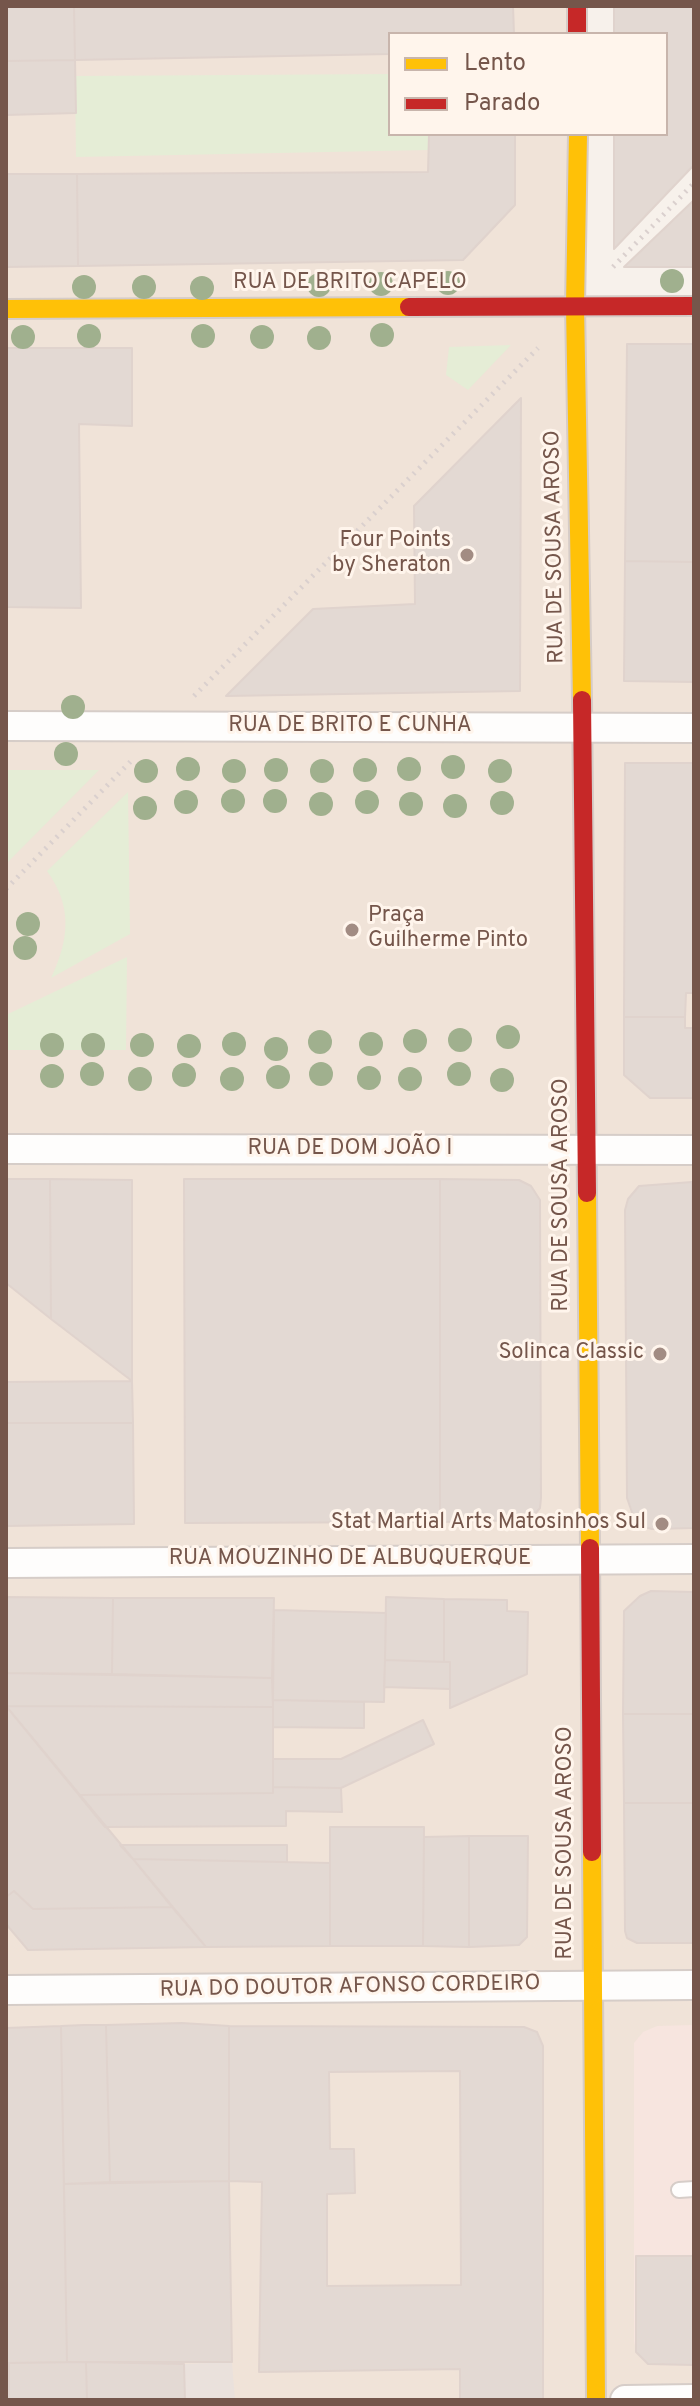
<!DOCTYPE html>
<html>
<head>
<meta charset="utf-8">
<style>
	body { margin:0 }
	#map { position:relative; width:700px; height:2406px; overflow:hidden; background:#f7f1eb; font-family:Overpass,sans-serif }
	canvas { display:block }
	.frame { position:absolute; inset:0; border:8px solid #75564b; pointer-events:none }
	.legend { position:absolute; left:388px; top:32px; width:280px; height:104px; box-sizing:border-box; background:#fff5ec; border:2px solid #c8b5ac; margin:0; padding:10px 14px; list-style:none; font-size:24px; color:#75564b }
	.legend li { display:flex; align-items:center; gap:16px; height:40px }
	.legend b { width:40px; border:2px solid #c8b5ac }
</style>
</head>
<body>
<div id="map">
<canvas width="700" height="2406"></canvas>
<div class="frame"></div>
<ul class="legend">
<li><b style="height:10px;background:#ffc107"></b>Lento</li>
<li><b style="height:10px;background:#c62828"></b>Parado</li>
</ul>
</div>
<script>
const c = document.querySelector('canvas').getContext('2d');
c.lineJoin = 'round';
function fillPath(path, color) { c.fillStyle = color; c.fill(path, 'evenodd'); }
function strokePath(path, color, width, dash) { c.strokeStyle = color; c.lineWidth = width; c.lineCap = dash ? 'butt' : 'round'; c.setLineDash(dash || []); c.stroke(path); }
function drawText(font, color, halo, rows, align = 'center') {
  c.font = font + ' Overpass,sans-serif'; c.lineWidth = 6; c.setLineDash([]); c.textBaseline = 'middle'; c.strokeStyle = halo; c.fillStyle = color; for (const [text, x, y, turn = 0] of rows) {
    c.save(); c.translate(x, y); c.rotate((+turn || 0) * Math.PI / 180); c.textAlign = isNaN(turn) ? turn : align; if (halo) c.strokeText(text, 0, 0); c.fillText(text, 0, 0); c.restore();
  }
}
const residential = new Path2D(`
	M6 6H577V34H390V134H578L575 306H694V2400H6Z`);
const commercial = new Path2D(`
	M694 2025V2365L648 2364 636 2352 634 2341V2043L643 2032 657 2026Z`);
const industrial = new Path2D(`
	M232 2362 235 2400H185L184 2364Z`);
const green = new Path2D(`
	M390 74V134H429V150L76 157 75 76Z
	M511 345 468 390 446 375 449 347Z
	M6 770H99L6 864Z
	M128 792 130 934 51 978C69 940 73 907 47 871Z
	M127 957 126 1050H6V1015Z`);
const building = new Path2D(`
	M6 6H74L75 60 6 61Z
	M74 6H513L514 34H390V54L75 60Z
	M614 6H694V165L614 249V134H666V34H614Z
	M75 60 76 113 6 115V61Z
	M429 134H515V205L463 260 78 266 77 174 428 172Z
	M6 174H77L78 266 6 267Z
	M694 200V267H624Z
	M627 344H694V562L625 561Z
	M6 348H132V426L79 424 81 608 6 607Z
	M521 398 520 691 226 696 313 609 415 604 414 506Z
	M625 561 694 562V682L624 681Z
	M625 763H694V993H686L685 1017H624Z
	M624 1017H685V1028H694V1098H650L624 1075Z
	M6 1179H50L51 1319 6 1283Z
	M50 1179 132 1180V1381L51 1319Z
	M184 1179H440V1522L185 1523Z
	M440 1179 519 1180 531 1186 540 1200 541 1498 540 1508 530 1520 440 1522Z
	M692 1182 694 1528 652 1529 641 1526 634 1518 627 1498 625 1210 628 1199 639 1186Z
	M132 1381 133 1423H6V1382Z
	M6 1423H133L134 1524 6 1526Z
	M651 1591 694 1592V1714H623L624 1611 640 1596Z
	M6 1597 113 1598 112 1674 6 1673Z
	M386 1597 444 1599V1662L385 1660Z
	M113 1598H274L272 1678 112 1674Z
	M444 1599 507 1600V1611L528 1612 527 1674 450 1708V1662H444Z
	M274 1610 386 1613 384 1702 273 1700Z
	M385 1660 450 1662V1689L384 1687Z
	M6 1673 272 1678 273 1707 6 1706Z
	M273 1700 364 1702V1728L273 1727Z
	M6 1706 133 1859 172 1907 33 1909 14 1891 6 1897Z
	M6 1706 273 1707V1793L79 1795Z
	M623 1714H694V1803H624Z
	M423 1720 434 1744 341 1788 273 1787V1759H341Z
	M273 1787 341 1788 342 1812 286 1811V1826L105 1827 79 1795 273 1793Z
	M624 1803H694V1943H637L627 1938 625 1931Z
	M330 1827H424L423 1946H330Z
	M469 1836H528L527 1937 519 1945 469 1947Z
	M469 1836V1947L423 1946 424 1837Z
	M120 1845H287V1862L133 1859Z
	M133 1859 330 1863V1946L206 1947Z
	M14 1891 33 1909 172 1907 206 1947 28 1950 6 1924V1897Z
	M182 2023 229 2026V2181L110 2182 106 2025Z
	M84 2025H106L110 2182 64 2184 61 2026Z
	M61 2026 67 2362 6 2363V2028Z
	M229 2026 524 2027 537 2032 543 2046V2400H460V2369L259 2372 262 2182 229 2181ZM460 2071 461 2285 327 2286V2194L355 2193 354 2149H330L329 2072Z
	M229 2181 232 2362H67L64 2184Z
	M636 2256H694V2365L648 2364 636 2352Z
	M86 2362 184 2364 185 2400H87Z
	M86 2362 87 2400H9V2363Z
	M6 2363H9V2400H6Z`);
const path = new Path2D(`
	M613 267 694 183
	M194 696 538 348
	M6 889 134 758`);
const lane = new Path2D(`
	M679 2190 694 2189`);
const street = new Path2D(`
	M6 726 694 728
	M6 1149 694 1150
	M6 1563 694 1559
	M6 1990 694 1985
	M625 2400 694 2399`);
const slow = new Path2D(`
	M578 134 575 306 582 700
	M6 309 409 307
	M587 1193 590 1548
	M592 1852 596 2400`);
const jam = new Path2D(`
	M577 6V34
	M409 307 694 306
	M582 700 587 1193
	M590 1548 592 1852`);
const trees = [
	[672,281],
	[448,283],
	[381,284],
	[319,285],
	[84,287],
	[144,287],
	[202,288],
	[382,335],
	[89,336],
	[203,336],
	[23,337],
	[262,337],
	[319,338],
	[73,707],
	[66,754],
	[453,767],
	[188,769],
	[409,769],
	[276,770],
	[365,770],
	[146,771],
	[234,771],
	[322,771],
	[500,771],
	[233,801],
	[275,801],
	[186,802],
	[367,802],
	[502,803],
	[321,804],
	[411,804],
	[455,806],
	[145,808],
	[28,924],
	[25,948],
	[508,1037],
	[460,1040],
	[415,1041],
	[320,1042],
	[234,1044],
	[371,1044],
	[52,1045],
	[93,1045],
	[142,1045],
	[189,1046],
	[276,1049],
	[92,1074],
	[321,1074],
	[459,1074],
	[184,1075],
	[52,1076],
	[278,1077],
	[369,1078],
	[140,1079],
	[232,1079],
	[410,1079],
	[502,1080]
];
const markers = [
	[467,555,8,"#a28c83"],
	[352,930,8,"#a28c83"],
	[660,1354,8,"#a28c83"],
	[662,1524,8,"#a28c83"]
];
const streetNames = [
	["RUA DE BRITO CAPELO",350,284],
	["RUA DE SOUSA AROSO",556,547,-91],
	["RUA DE BRITO E CUNHA",350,727],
	["RUA DE DOM JOÃO I",350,1150],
	["RUA DE SOUSA AROSO",563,1195,-90],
	["RUA MOUZINHO DE ALBUQUERQUE",350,1560],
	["RUA DE SOUSA AROSO",567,1843,-90],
	["RUA DO DOUTOR AFONSO CORDEIRO",350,1988,-1]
];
const poiNames = [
	["Four Points",451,542],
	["by Sheraton",451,567],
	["Praça",368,917,"left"],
	["Guilherme Pinto",368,942,"left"],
	["Solinca Classic",644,1354],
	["Stat Martial Arts Matosinhos Sul",646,1524]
];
fillPath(residential, '#f0e3d8');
fillPath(commercial, '#f7e5df');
fillPath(industrial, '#eae1dc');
fillPath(green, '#e5edd6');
fillPath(building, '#e3d9d3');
strokePath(building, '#e0d3cd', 2);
strokePath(lane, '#d6cdc8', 18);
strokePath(street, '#d6cdc8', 32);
strokePath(slow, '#d6ccc7', 22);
strokePath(jam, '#d6ccc7', 22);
strokePath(path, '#dad0ce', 5, [2, 6]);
strokePath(lane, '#fefdfc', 14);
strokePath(street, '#fefdfc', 28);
strokePath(slow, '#ffc107', 18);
strokePath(jam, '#c62828', 18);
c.fillStyle = '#a0b08e';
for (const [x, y] of trees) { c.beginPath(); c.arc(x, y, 12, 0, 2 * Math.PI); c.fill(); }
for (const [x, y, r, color] of markers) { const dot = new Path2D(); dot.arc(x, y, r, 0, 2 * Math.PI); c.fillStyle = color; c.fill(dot); strokePath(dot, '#fff5ec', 3); }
drawText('22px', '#75564b', '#fff5ec', streetNames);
drawText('22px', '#75564b', '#fff5ec', poiNames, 'right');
</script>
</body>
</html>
